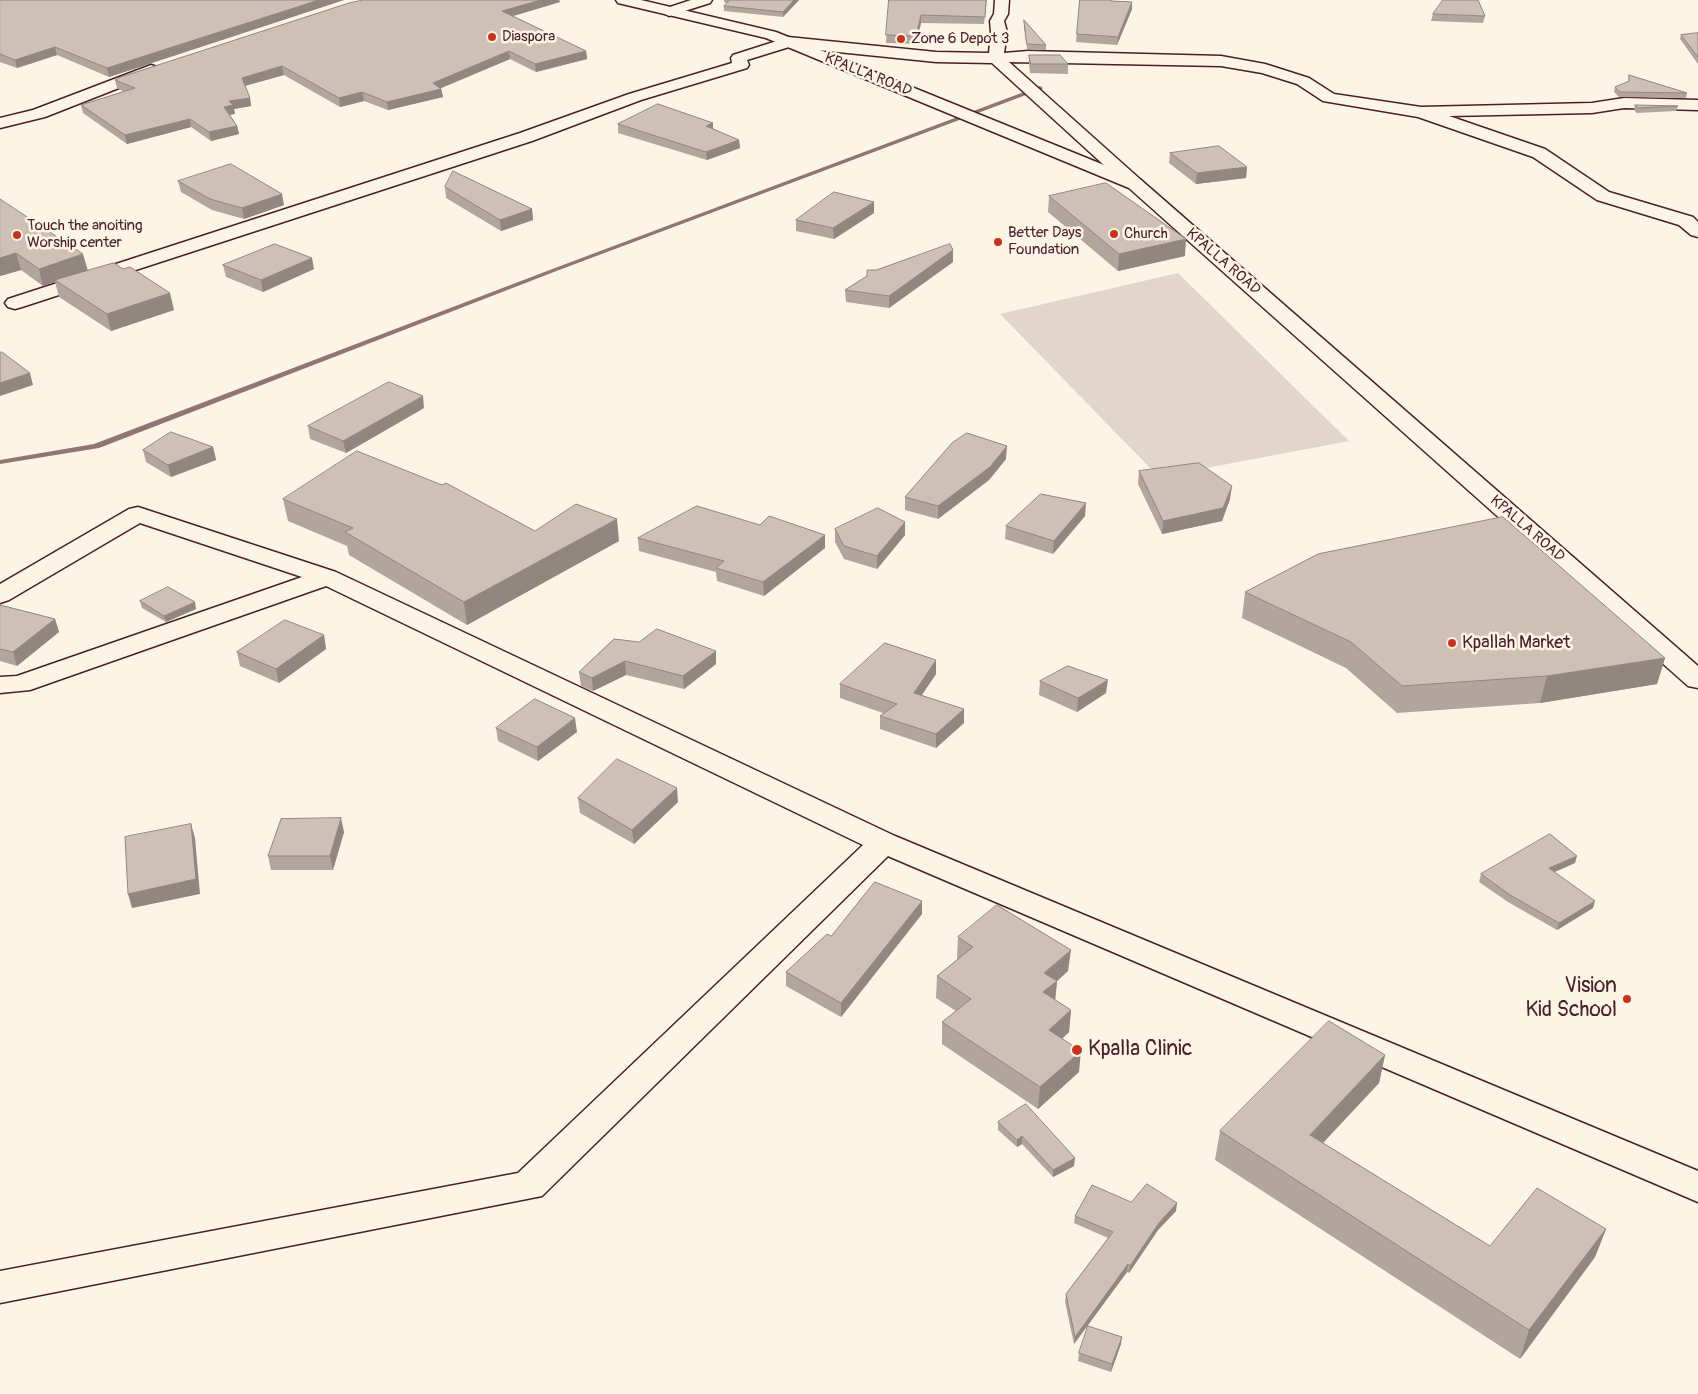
<!DOCTYPE html>
<html>
<head>
<meta charset="utf-8">
<style>
	body { margin:0 }
	canvas { display:block; background:#fcf5e5 }
</style>
</head>
<body>
<canvas width="1698" height="1394"></canvas>
<script>
const c = document.querySelector('canvas').getContext('2d');
c.lineJoin = 'round';
function fillPath(path, color) { c.fillStyle = color; c.fill(path, 'evenodd'); }
function strokePath(path, color, width, dash) { c.strokeStyle = color; c.lineWidth = width; c.lineCap = dash ? 'butt' : 'round'; c.setLineDash(dash || []); c.stroke(path); }
function drawText(font, color, halo, rows, align = 'center') {
  c.font = font + ' Pangolin,sans-serif'; c.lineWidth = 5; c.setLineDash([]); c.textBaseline = 'middle'; c.strokeStyle = halo; c.fillStyle = color; for (const [text, x, y, turn = 0] of rows) {
    c.save(); c.translate(x, y); c.rotate((+turn || 0) * Math.PI / 180); c.textAlign = isNaN(turn) ? turn : align; if (halo) c.strokeText(text, 0, 0); c.fillText(text, 0, 0); c.restore();
  }
}
const green = new Path2D(`
	M1178 273 1349 441 1159 477 1000 314Z`);
const stream = new Path2D(`
	M1040 86 1043 88 1042 89 559 270 99 448 0 464V460L94 444 555 268Z`);
const street = new Path2D(`
	M691 0H712L710 3 669 16 662 12 664 9Z
	M995 0H1009L1008 14 1004 21 1007 32 1004 53 1028 51 1221 56 1265 64 1309 78 1334 94 1421 107 1592 103 1624 98 1698 100V110L1624 108 1592 113 1449 116 1545 149 1609 192 1693 217 1698 222V237L1691 235 1679 225 1597 200 1533 157 1418 117 1323 101 1297 84 1262 73 1221 66 1009 62 1141 180 1144 184 1141 188H1129L992 63 936 62 789 47 747 60 749 65 747 68 641 100 532 141 22 307 15 309 8 307 5 303 8 299 520 133 629 94 732 63 731 58 733 55 783 39 788 37 936 52 989 53 991 32 990 21 994 14Z
	M151 65 157 67 159 70 157 73 45 117 0 128V118L33 110Z
	M138 507 336 572 895 836 1698 1171V1202L888 856 542 1196 0 1303V1271L518 1173 863 845 326 586 30 690 0 693V677L17 676 302 577 140 523 9 600 0 603V584L129 509Z`);
const secondary = new Path2D(`
	M616 0H641L776 32 1141 180 1698 666V688L1688 686 1129 188 766 38 618 3Z`);
const wall = new Path2D(`
	M0 0H344L109 77 57 55 17 68 0 62Z
	M363 0H559L560 2 513 16 586 51 587 59 536 72 510 59 441 88 443 97 388 110 364 101 340 107 284 75 245 86 250 98 251 106 234 109 235 114 230 115 237 126 239 134 211 141 191 127 127 144 83 113 81 105 124 92 117 88 115 80Z
	M724 0H799L783 17 724 11V6L727 3 724 2Z
	M889 0H987L984 24 921 23 916 44 886 43Z
	M1080 0 1132 2V9L1117 45 1076 42Z
	M1433 14 1485 16 1483 23 1431 21Z
	M1024 20 1046 45V50L1027 49 1024 25Z
	M1698 33V64L1680 39 1681 35Z
	M1029 55 1068 64V74L1030 73 1029 64Z
	M1629 75 1687 93 1686 98 1619 97 1614 92 1615 87 1628 82Z
	M1635 105 1678 106 1676 111 1637 113 1634 110Z
	M713 123V129L739 140 740 148 707 160 618 133V124Z
	M1170 153 1247 167 1246 178 1196 184 1169 163Z
	M178 181 284 205 244 219 212 210 181 192Z
	M445 187 532 209 533 220 501 231 446 198Z
	M1049 196 1185 256 1118 271 1048 212Z
	M0 199 87 270 174 310 111 331 59 297 55 282 43 286 21 270 0 276Z
	M874 202V213L834 239 796 231V220Z
	M953 250V262L889 308 846 302 845 290 876 270Z
	M223 265 314 269 263 292 226 277Z
	M424 408 346 453 310 439 308 426Z
	M213 447 216 460 171 477 146 462 143 450Z
	M1006 459 989 480 938 519 905 510V497Z
	M1139 471 1230 499 1222 521 1162 534 1138 484Z
	M283 499 535 531 619 541 467 625 349 555 347 546 288 521Z
	M1085 516 1053 554 1005 539 1006 526Z
	M835 529 905 535 877 569 844 559 835 542Z
	M638 538 825 548 764 596 717 581 716 572 639 551Z
	M1245 592 1665 658 1657 684 1540 703 1397 713 1346 668 1242 618Z
	M140 601 196 609 166 622 142 608Z
	M0 605 55 619 59 632 17 666 0 661Z
	M324 635 326 649 279 683 240 666 237 652Z
	M614 639 716 664 684 689 626 675 593 691 581 686 579 672Z
	M936 660V674L922 695 964 723 936 748 880 729V716L883 713 840 698V684Z
	M1040 681 1106 693 1077 712 1039 695Z
	M496 728 577 732 538 761 498 741Z
	M578 798 678 802 634 844 580 813Z
	M344 832 333 870H271L268 856Z
	M1575 863 1555 872 1593 908 1557 930 1508 902 1479 882 1481 874Z
	M922 914 841 1017 786 986V972L831 936Z
	M958 937 1068 971 1057 981 1055 1000 1071 1010 1069 1032 1062 1039 1079 1072 1038 1109 942 1044V1022L956 1011 936 998 937 976 958 959H957Z
	M1385 1055 1379 1083 1323 1143 1490 1246 1606 1229 1595 1257 1520 1359 1215 1160 1220 1131Z
	M998 1122 1074 1166 1053 1177 1022 1144 1017 1147 998 1130Z
	M1131 1202 1176 1211 1158 1230 1129 1273 1127 1272 1074 1344 1065 1302 1066 1294 1108 1238 1074 1223 1075 1216Z
	M1121 1344 1111 1372 1078 1361 1079 1353Z`);
const shadedWall = new Path2D(`
	M319 0H344L109 77 107 68Z
	M541 0H559L560 2 503 19 502 11Z
	M794 0H799L783 17V12Z
	M1132 2V9L1117 45 1118 37Z
	M921 15V23L916 44V36Z
	M55 47 57 55 17 68 15 60Z
	M509 51 510 59 439 89H441L443 97 388 110 387 102Z
	M586 51 587 59 536 72 535 64Z
	M282 66 284 75 244 86 242 78Z
	M362 92 364 101 340 107 339 98Z
	M250 98 251 106 234 109 235 114 226 115 224 107 229 101Z
	M190 119 191 127 127 144 125 135Z
	M713 123V131L706 126Z
	M237 126 239 134 211 141 209 132Z
	M739 140 740 148 707 160 706 152Z
	M1247 167 1246 178 1196 184 1197 173Z
	M282 194 284 205 244 219 242 208Z
	M874 202V213L834 239 833 228Z
	M532 209 533 220 501 231 500 220Z
	M1186 239 1185 256 1118 271 1119 254Z
	M953 250V262L889 308V296Z
	M16 253 21 270 0 276V258Z
	M83 254 88 271 55 280V282L43 286 39 269Z
	M312 258 314 269 263 292 261 280Z
	M170 293 174 310 111 331 107 314Z
	M30 373 33 385 0 396V383Z
	M423 396 424 408 346 453 343 441Z
	M1007 446 1006 459 989 480 938 519V506Z
	M213 447 216 460 171 477 168 465Z
	M1232 486 1230 499 1222 521 1162 534 1163 521Z
	M1086 503 1085 516 1053 554 1054 541Z
	M617 519 619 541 467 625 464 602Z
	M905 522V535L877 569V556Z
	M825 535V548L764 596 763 582Z
	M195 602 196 609 166 622 164 616Z
	M55 619 59 632 17 666 13 652Z
	M324 635 326 649 279 683 276 669Z
	M716 651V664L684 689 683 676Z
	M1665 658 1657 684 1540 703 1547 676Z
	M936 660V674L914 706V693Z
	M625 661 626 675 593 691 592 678Z
	M1108 680 1106 693 1077 712 1078 698Z
	M964 709V723L936 748V734Z
	M575 718 577 732 538 761 537 747Z
	M677 788 678 802 634 844 632 830Z
	M341 818 344 832 333 870 330 856Z
	M191 824 195 838 200 894 132 908 128 894Z
	M1577 856 1575 863 1547 875 1549 868Z
	M922 901V914L841 1017V1003Z
	M1595 901 1593 908 1557 930 1559 923Z
	M1071 950 1068 971 1057 981 1055 1002 1043 993 1044 973Z
	M1071 1010 1069 1032 1047 1052 1049 1030Z
	M1081 1051 1079 1072 1038 1109 1040 1087Z
	M1385 1055 1379 1083 1304 1163 1310 1135Z
	M1022 1136V1144L1017 1147V1140Z
	M1075 1158 1074 1166 1053 1177V1170Z
	M1177 1203 1176 1211 1158 1230 1129 1273 1130 1266 1159 1223Z
	M1606 1229 1595 1257 1520 1359 1529 1330Z
	M1128 1264 1127 1272 1074 1344 1075 1337Z
	M1122 1337 1121 1344 1111 1372 1112 1364Z`);
const building = new Path2D(`
	M0 0H319L107 68 55 47 15 60 0 54Z
	M363 0H541L502 11 586 51 535 64 509 51 433 83 441 89 387 102 362 92 339 98 282 66 242 78 250 98 229 101 233 105 224 107 237 126 209 132 190 119 125 135 81 105 135 88 115 80 121 77 349 3Z
	M730 0H794L783 12 724 6Z
	M889 0H986L985 17 921 15 916 36 886 35Z
	M1080 0H1111V1L1132 2 1118 37 1077 34Z
	M1443 0H1478L1485 16 1433 14Z
	M1024 20 1046 45 1027 44Z
	M1698 33V57L1681 35Z
	M1029 55H1060L1068 64H1031Z
	M1629 75 1687 93 1620 92 1615 87 1629 81Z
	M658 104 713 123 706 126 739 140 706 152 618 124Z
	M1635 105 1678 106 1638 108Z
	M1219 146 1247 167 1197 173 1170 153Z
	M231 164 282 194 242 208 210 199 178 181Z
	M453 171 532 209 500 220 445 187Z
	M1106 183 1186 239 1119 254 1049 196Z
	M834 192 874 202 833 228 796 220Z
	M0 199 83 254 39 269 16 253 0 258Z
	M275 244 312 258 261 280 223 265Z
	M950 244 953 250 889 296 845 290 867 276V270H876Z
	M114 263 123 269 130 267 170 293 107 314 55 280Z
	M2 352 30 373 0 383V353Z
	M389 382 423 396 343 441 308 426Z
	M171 432 213 447 168 465 143 450Z
	M967 433 1007 446 990 467 938 506 905 497 952 443Z
	M357 451 442 485 446 483 535 531 576 504 617 519 464 602 345 532 353 528 283 499Z
	M1199 463 1232 486 1223 508 1163 521 1139 471Z
	M1041 494 1086 503 1054 541 1006 526Z
	M697 506 760 525 769 516 825 535 763 582 716 568 724 561 638 538Z
	M878 508 905 522 877 556 844 546 835 529Z
	M1503 517 1665 658 1547 676 1402 686 1351 642 1245 592 1318 554Z
	M168 587 195 602 164 616 140 601Z
	M0 605 55 619 13 652 0 649Z
	M285 620 324 635 276 669 237 652Z
	M657 629 716 651 683 676 625 661 592 678 579 672 614 639 639 642Z
	M885 643 936 660 914 693 964 709 936 734 880 716 897 704 840 684Z
	M1068 666 1108 680 1078 698 1040 681Z
	M535 699 575 718 537 747 496 728Z
	M617 759 677 788 632 830 578 798Z
	M341 818 330 856H268L281 819Z
	M191 824 196 879 128 894 125 837Z
	M1550 834 1577 856 1549 868 1595 901 1559 923 1510 895 1481 874Z
	M875 882 922 901 841 1003 786 972 827 934 831 936Z
	M997 905 1071 950 1044 973 1057 981 1043 992 1071 1010 1049 1030 1081 1051 1040 1087 942 1022 971 999 937 976 973 947 958 937Z
	M1329 1021 1385 1055 1310 1135 1490 1246 1537 1188 1606 1229 1529 1330 1220 1131Z
	M1026 1104 1075 1158 1053 1170 1022 1136 1017 1140 998 1122Z
	M1147 1184 1177 1203 1159 1223 1130 1266 1128 1264 1075 1337 1066 1294 1113 1232 1075 1216 1092 1185 1131 1202Z
	M1088 1326 1122 1337 1112 1364 1079 1353Z`);
const markers = [
	[492,37,5,"#c8321e"],
	[901,39,5,"#c8321e"],
	[1114,234,5,"#c8321e"],
	[17,235,5,"#c8321e"],
	[998,242,5,"#c8321e"],
	[1452,643,5,"#c8321e"],
	[1627,999,5,"#c8321e"],
	[1077,1050,6,"#c8321e"]
];
const farPoinames = [
	["Diaspora",502,37],
	["Zone 6 Depot 3",911,39],
	["Touch the anoiting",27,226],
	["Worship center",27,243],
	["Better Days",1008,233],
	["Foundation",1008,250],
	["Church",1124,234]
];
const farStreetnames = [
	["KPALLA ROAD",868,75,22],
	["KPALLA ROAD",1223,262,41],
	["KPALLA ROAD",1527,529,41]
];
const poiNames = [
	["Kpallah Market",1462,643]
];
const nearPoinames = [
	["Vision",1617,987],
	["Kid School",1617,1011],
	["Kpalla Clinic",1088,1050,"left"]
];
fillPath(green, '#e2d5ca');
fillPath(stream, '#917474');
strokePath(street, '#4a1f2b', 3);
strokePath(secondary, '#4a1f2b', 3);
fillPath(street, '#fcf5e5');
fillPath(secondary, '#fcf5e5');
fillPath(wall, '#b2a59d');
fillPath(shadedWall, '#918680');
fillPath(building, '#cfc0b7');
strokePath(building, '#918680', 1);
for (const [x, y, r, color] of markers) { const dot = new Path2D(); dot.arc(x, y, r, 0, 2 * Math.PI); c.fillStyle = color; c.fill(dot); strokePath(dot, '#fcf5e5', 2); }
drawText('15px', '#4a1f2b', '#fcf5e5', farPoinames, 'left');
drawText('15px', '#4a1f2b', '#fcf5e5', farStreetnames);
drawText('18px', '#4a1f2b', '#fcf5e5', poiNames, 'left');
drawText('21px', '#4a1f2b', '#fcf5e5', nearPoinames, 'right');
</script>
</body>
</html>
